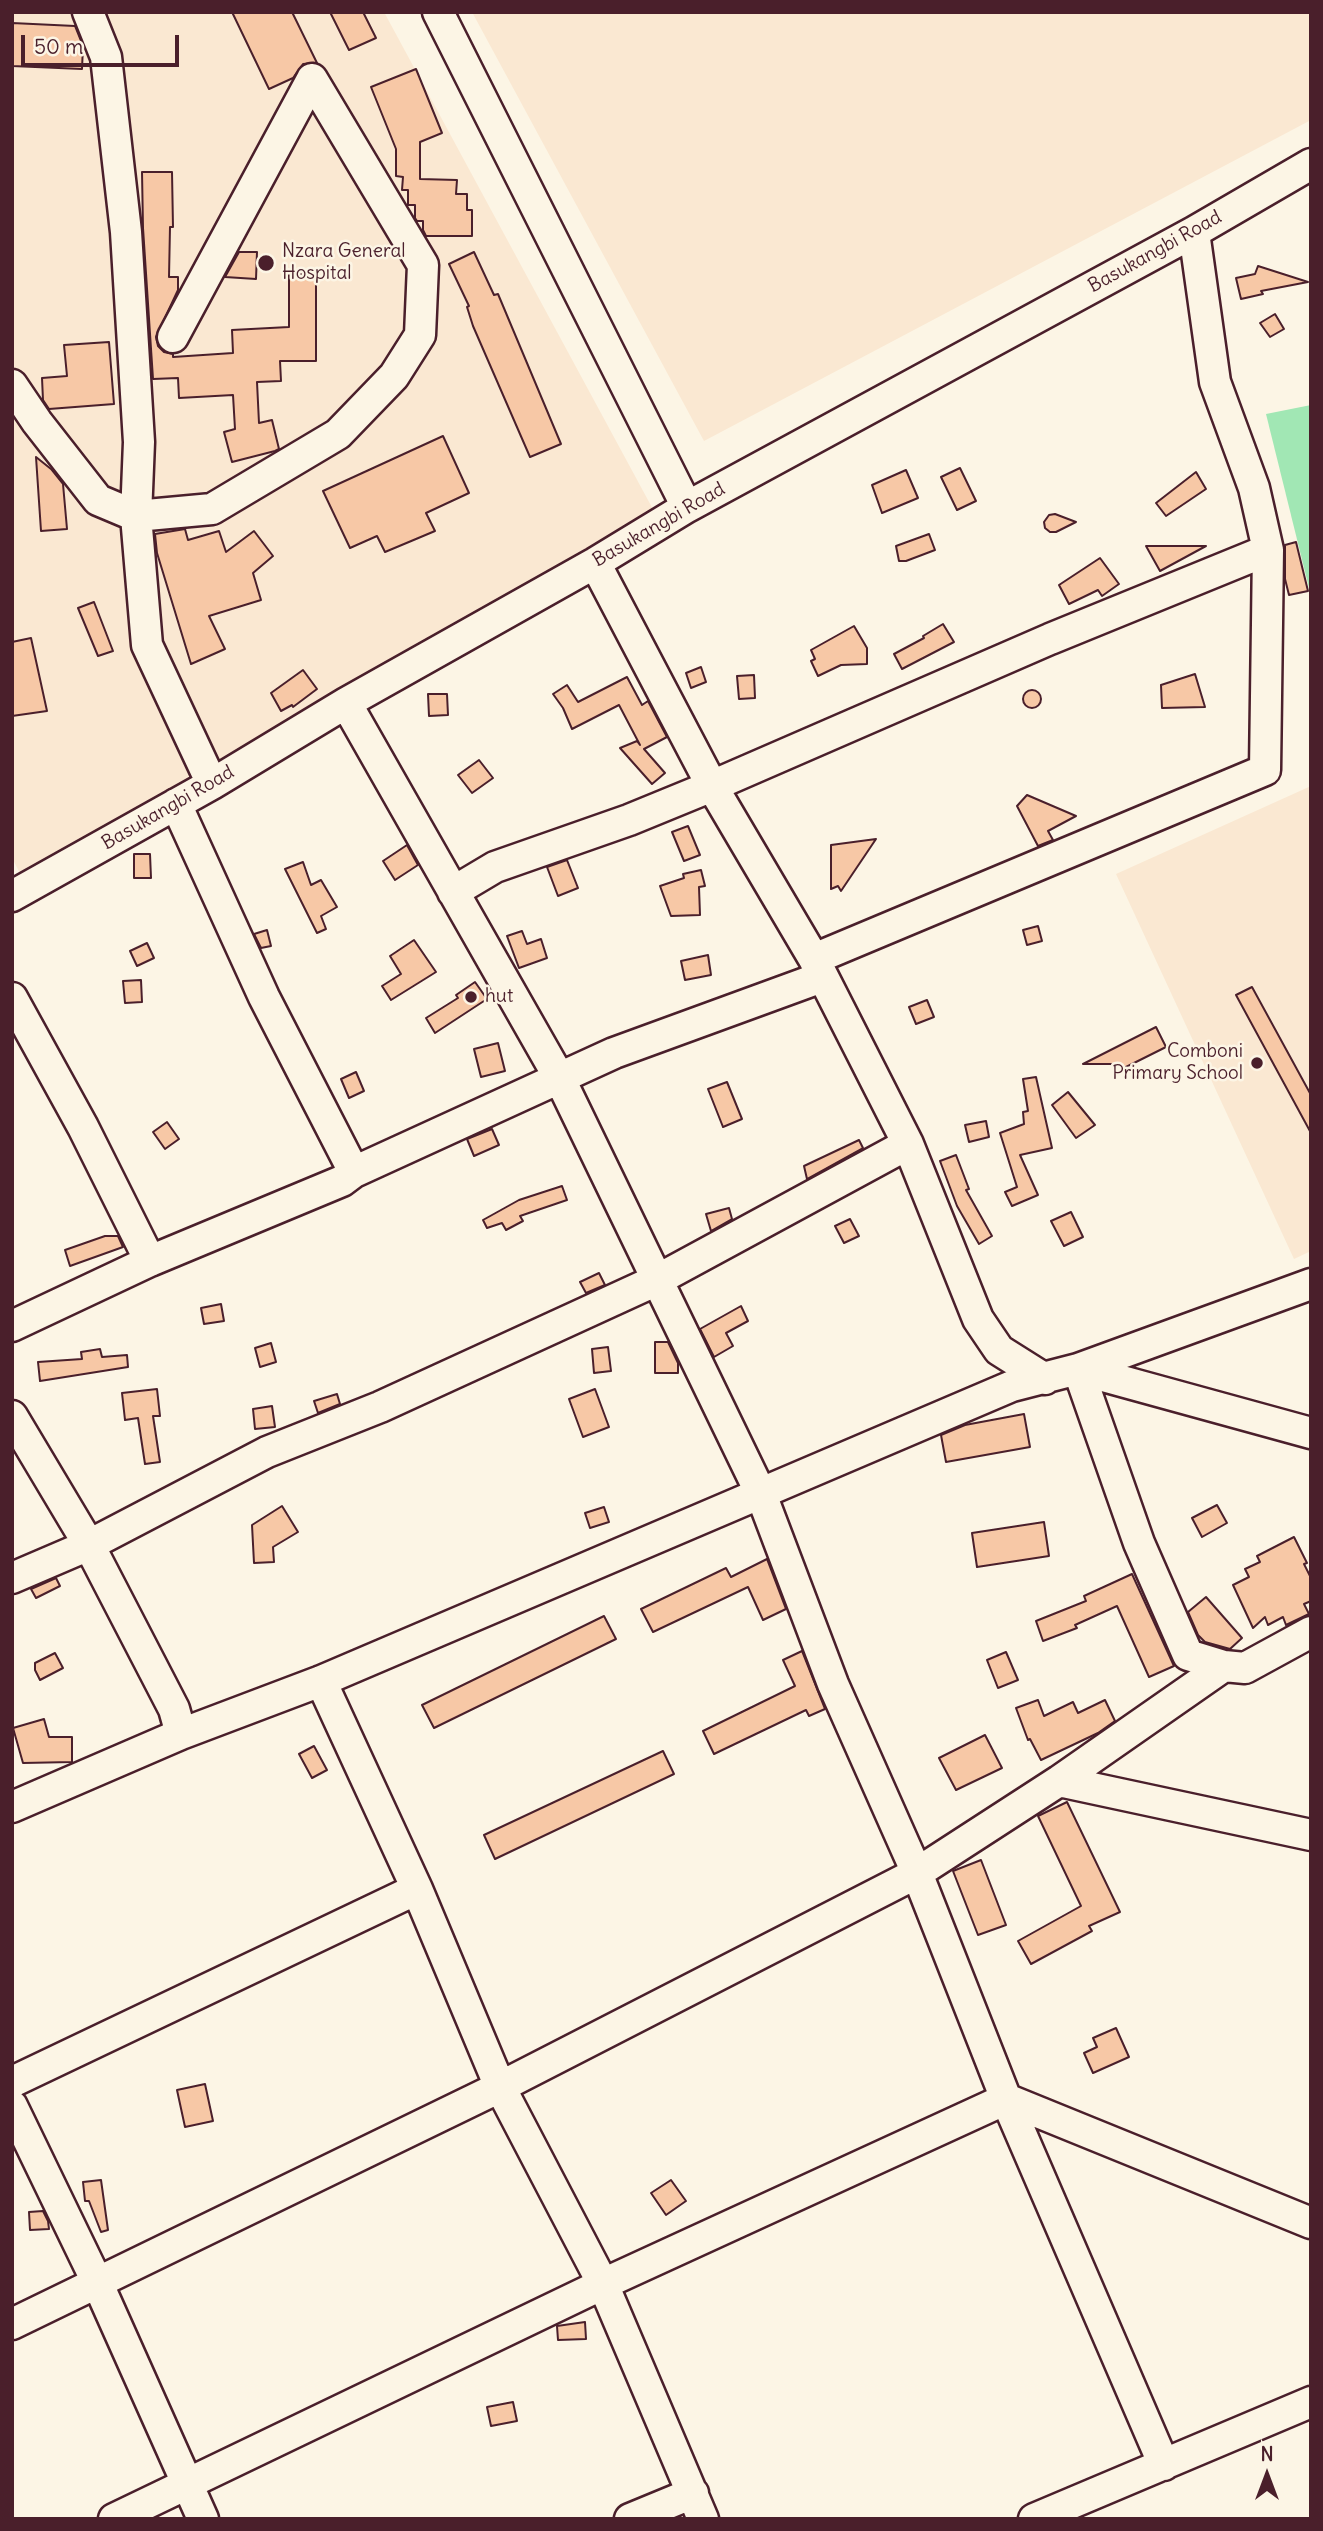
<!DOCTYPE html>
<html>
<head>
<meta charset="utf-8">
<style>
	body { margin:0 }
	#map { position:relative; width:1323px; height:2531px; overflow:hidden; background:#fcf5e5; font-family:Delius,sans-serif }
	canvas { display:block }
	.frame { position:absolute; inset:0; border:14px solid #4a1f2b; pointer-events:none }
	.north { position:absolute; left:1232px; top:2440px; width:70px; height:70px; -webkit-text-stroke:5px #fcf5e5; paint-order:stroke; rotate:0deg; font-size:19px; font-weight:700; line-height:28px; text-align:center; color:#4a1f2b }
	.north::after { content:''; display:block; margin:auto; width:24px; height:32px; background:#4a1f2b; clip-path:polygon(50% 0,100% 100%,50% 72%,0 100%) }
	.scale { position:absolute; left:21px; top:35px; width:158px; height:32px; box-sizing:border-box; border:4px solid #4a1f2b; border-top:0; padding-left:9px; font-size:21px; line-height:24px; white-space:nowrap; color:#4a1f2b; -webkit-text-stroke:5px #fcf5e5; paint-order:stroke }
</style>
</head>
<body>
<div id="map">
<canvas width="1323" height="2531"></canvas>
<div class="frame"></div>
<div class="north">N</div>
<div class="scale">50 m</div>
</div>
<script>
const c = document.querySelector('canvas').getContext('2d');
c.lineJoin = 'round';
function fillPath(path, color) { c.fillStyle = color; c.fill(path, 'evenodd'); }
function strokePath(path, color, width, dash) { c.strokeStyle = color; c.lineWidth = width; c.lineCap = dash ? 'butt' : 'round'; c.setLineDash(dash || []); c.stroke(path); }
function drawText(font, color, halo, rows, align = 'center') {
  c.font = font + ' Delius,sans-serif'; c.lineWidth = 5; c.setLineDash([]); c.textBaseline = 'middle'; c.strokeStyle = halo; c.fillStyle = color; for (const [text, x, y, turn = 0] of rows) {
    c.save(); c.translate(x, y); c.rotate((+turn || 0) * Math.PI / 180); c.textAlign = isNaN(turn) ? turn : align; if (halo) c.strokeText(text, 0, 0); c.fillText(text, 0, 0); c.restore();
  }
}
const built = new Path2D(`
	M12 12H384L655 513 21 875 12 858Z
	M472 12H1311V120L704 441Z
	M1311 786V1251L1294 1259 1116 874Z`);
const green = new Path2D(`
	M1311 405V596L1266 414Z`);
const building = new Path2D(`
	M232 12H292L317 63 303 64 293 78 269 89Z
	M330 12H363L376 38 349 50Z
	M12 23 75 26 83 46 82 69 12 66Z
	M416 69 442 133 420 142V179L457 180 456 194H467V210H472V236H426L423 230V221H417L415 218V205H408V190H402L403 177 396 176V149L371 87Z
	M142 172H172L173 227H170L169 277H178V290L156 337 158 346 164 352 173 354V357L233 353 232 330 289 327V274H316V361H280L281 381 257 382 259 423 272 420 279 449 275 451 232 462 224 432 235 429 233 395 179 398 178 378 153 379 143 228Z
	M239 252H257L256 279 225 277Z
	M474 252 494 295 498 294 561 444 530 457 473 326 467 307 469 306 449 264Z
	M1258 266 1308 282 1261 291 1263 294 1241 299 1236 278 1255 274Z
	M1275 314 1284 329 1270 337 1260 323Z
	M109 342 114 404 49 409 43 400 42 378 67 376 64 345Z
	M443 436 469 493 426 513 435 531 416 539 385 552 377 536 350 548 323 491Z
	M36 457 51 469 63 484 67 529 41 531Z
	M960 468 976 501 957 510 941 477Z
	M906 470 918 498 882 513 872 485Z
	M1196 472 1206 489 1166 516 1156 503Z
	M1055 514 1076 522 1056 532H1050L1045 528 1044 522 1049 515Z
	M185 529 188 540 219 531 226 552 254 531 273 556 253 573 261 600 209 616 225 649 191 664 157 553 155 534Z
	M929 534 935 550 906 561H899L896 546Z
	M1296 542 1308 591 1289 595 1285 579V545Z
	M1146 546H1206L1160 571Z
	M1100 558 1119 584 1102 596 1098 590 1069 604 1059 585Z
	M94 602 113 651 98 656 78 608Z
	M943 624 954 642 902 669 894 654 924 638 923 636Z
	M854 626 867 648V664L841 665 818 676 811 661 815 659 811 650Z
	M31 638 47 711 12 716V642Z
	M701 667 706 682 691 688 686 673Z
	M303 670 317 689 293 707 292 705 281 711 271 693Z
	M1195 674 1205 707 1162 708 1161 685Z
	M754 675 755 698 739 699 737 676Z
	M627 677 642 705 648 701 667 737 644 749 665 773 652 784 620 748 637 741 640 745 619 705 572 729 563 708 553 694 567 685 578 702Z
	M1023 699a9 9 0 1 1 18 0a9 9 0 1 1-18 0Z
	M428 694H447L448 715 429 716Z
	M479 760 493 778 472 793 458 775Z
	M1027 795 1076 816 1048 831 1053 840 1038 846 1017 806Z
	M688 826 700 855 684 861 672 832Z
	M876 839 841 891 838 886 831 889V845Z
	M407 845 418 865 395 880 383 861Z
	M134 854H150L151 878H134Z
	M567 860 578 888 558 896 547 867Z
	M303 862 311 885 321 880 337 907 321 916 326 929 317 933 285 869Z
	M701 870 705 886 699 887 700 915 671 916 660 886 684 878 683 874Z
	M1038 926 1042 941 1027 945 1023 930Z
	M267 930 271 946 261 948 254 934Z
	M522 931 527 944 541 939 547 958 519 968 507 936Z
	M414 940 436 972 391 1000 382 986 401 974 390 956Z
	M147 943 154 958 137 966 130 951Z
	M708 955 711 975 685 980 681 961Z
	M141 980 142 1002 125 1003 123 981Z
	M475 982 487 999 435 1033 426 1018 458 998 456 995Z
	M1252 987 1311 1095V1133L1236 995Z
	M927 1000 934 1017 916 1024 909 1007Z
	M1156 1027 1166 1047 1122 1069 1119 1064H1083Z
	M498 1043 505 1071 481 1077 474 1049Z
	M356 1072 364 1091 349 1098 341 1079Z
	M1036 1077 1052 1148 1020 1155 1038 1195 1012 1206 1005 1192 1017 1187 1000 1133 1024 1124 1023 1112 1028 1111 1023 1079Z
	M727 1082 742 1119 723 1127 708 1089Z
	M1068 1092 1095 1125 1076 1138 1052 1105Z
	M986 1121 989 1137 969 1142 965 1125Z
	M167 1122 179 1139 165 1149 153 1132Z
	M492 1129 499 1145 474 1156 467 1139Z
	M859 1140 863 1148 807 1179 804 1166Z
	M956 1155 969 1189 966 1190 992 1236 979 1244 957 1206 940 1161Z
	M562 1186 567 1200 520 1216 523 1221 506 1230 502 1223 487 1228 483 1220 519 1200Z
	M729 1208 732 1219 711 1231 706 1214Z
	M1071 1212 1083 1237 1064 1246 1051 1221Z
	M850 1219 859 1236 844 1243 835 1226Z
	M105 1236H118L123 1247 70 1266 65 1250Z
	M599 1273 605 1285 586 1293 580 1282Z
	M221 1304 224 1321 204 1324 201 1308Z
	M741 1306 748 1321 726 1333 733 1346 714 1357 700 1329Z
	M655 1342H668L678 1363V1373H655Z
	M271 1343 276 1362 260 1367 255 1348Z
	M608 1347 611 1371 594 1373 592 1349Z
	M100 1349 102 1357 127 1355 128 1367 40 1381 38 1362 82 1359 81 1352Z
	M157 1389 160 1416H153L160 1462 145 1464 138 1418 125 1420 122 1393Z
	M595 1389 609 1427 583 1437 569 1399Z
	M337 1394 340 1404 318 1413 314 1401Z
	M272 1406 275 1427 255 1429 253 1409Z
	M1024 1414 1030 1447 946 1462 941 1435 965 1425Z
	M1217 1505 1227 1523 1202 1537 1192 1518Z
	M282 1506 298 1532 273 1547 274 1562 254 1563 252 1525Z
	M604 1507 609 1522 590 1528 585 1513Z
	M1044 1522 1049 1556 977 1567 972 1533Z
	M1294 1537 1307 1563 1304 1564 1311 1578V1601L1304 1604 1309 1614 1286 1625 1283 1617 1268 1625 1265 1617 1253 1628 1233 1585 1249 1577 1245 1569 1260 1562 1257 1556Z
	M767 1559 786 1609 763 1620 748 1587 653 1632 641 1609 726 1568 731 1577Z
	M1132 1574 1174 1666 1149 1677 1117 1606 1075 1625 1077 1628 1043 1641 1036 1621 1086 1601 1084 1596Z
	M56 1578 60 1586 36 1598 31 1589Z
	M1206 1597 1242 1638 1230 1649 1205 1642 1198 1635 1188 1612Z
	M604 1616 616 1639 434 1728 422 1705Z
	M802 1651 825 1709 809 1716 806 1710 714 1754 703 1731 795 1686 783 1660Z
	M1006 1652 1018 1680 998 1688 987 1660Z
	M55 1653 63 1668 40 1680 35 1670V1663Z
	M1038 1700 1044 1716 1073 1702 1078 1713 1105 1700 1115 1721 1098 1733 1041 1760 1030 1739 1028 1740 1016 1708Z
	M44 1719 49 1737H72V1762L23 1763 13 1728Z
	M985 1735 1002 1768 956 1790 939 1758Z
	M314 1746 327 1770 312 1778 299 1754Z
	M663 1751 674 1774 495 1859 484 1835Z
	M1067 1802 1120 1912 1089 1926 1092 1931 1031 1964 1018 1941 1081 1906 1038 1816Z
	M981 1860 1006 1925 978 1935 953 1871Z
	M1116 2028 1129 2057 1093 2073 1084 2053 1097 2047 1093 2038Z
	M205 2084 213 2121 185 2127 177 2090Z
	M101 2180 108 2230 101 2232 89 2201H85L83 2182Z
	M671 2180 686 2201 666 2215 651 2193Z
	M43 2211 48 2221 49 2229 30 2230 29 2212Z
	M585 2322 586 2339 558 2340 557 2326Z
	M513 2402 517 2421 491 2426 487 2407Z`);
const minor = new Path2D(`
	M88 12 106 57 126 232 139 442 136 516 147 645 212 784
	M438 12 687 507
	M173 337 312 79
	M12 385 37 422 98 500 136 516 212 509 338 434 394 376 420 335 423 265 312 79
	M595 563 712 786 814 959 908 1144 978 1319 999 1350 1045 1379
	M346 703 560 1079 761 1494 833 1684 917 1873 1006 2099 1164 2465
	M176 804 264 997 354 1172
	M453 892 495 867 629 820 712 786 1050 639 1268 550
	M12 896 212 784 346 703 595 563 687 507 1194 232 1311 164
	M814 959 1265 770 1268 550 1254 488 1215 382 1194 232
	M12 998 83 1127 150 1261
	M12 1326 150 1261 342 1181 354 1172 614 1053 822 977
	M1078 1369 1139 1543 1188 1655 1224 1666 1245 1668 1311 1632
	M1078 1369 1311 1433
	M12 1416 89 1545 174 1709 181 1734
	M12 1578 89 1545 267 1452 380 1407 657 1280 908 1144
	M321 1681 417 1889 500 2087 603 2284 703 2519
	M1059 1781 1311 1835
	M12 1807 181 1734 321 1681 1012 1386 1078 1369 1311 1284
	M12 2082 417 1889
	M12 2106 98 2284 203 2519
	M12 2324 500 2087 917 1873 1059 1781 1224 1666
	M114 2519 603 2284 1006 2099 1311 2223
	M630 2519 693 2493
	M1034 2519 1311 2402`);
const markers = [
	[266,263,9,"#4a1f2b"],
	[471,997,7,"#4a1f2b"],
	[1257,1063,7,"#4a1f2b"]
];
const poiNames = [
	["Nzara General",282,252],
	["Hospital",282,274],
	["hut",485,997],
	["Comboni",1243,1052,"right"],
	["Primary School",1243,1074,"right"]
];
const streetNames = [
	["Basukangbi Road",1155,252,-29],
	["Basukangbi Road",659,525,-30],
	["Basukangbi Road",168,808,-30]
];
fillPath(built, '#fae8d2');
fillPath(green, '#a1e7b4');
fillPath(building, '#f7c8a6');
strokePath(building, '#4a1f2b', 2);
strokePath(minor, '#4a1f2b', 35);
strokePath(minor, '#fcf5e5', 30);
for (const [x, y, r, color] of markers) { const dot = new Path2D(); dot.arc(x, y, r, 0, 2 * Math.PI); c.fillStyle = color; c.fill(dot); strokePath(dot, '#fcf5e5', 2.5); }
drawText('19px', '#4a1f2b', '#fcf5e5', poiNames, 'left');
drawText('19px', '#4a1f2b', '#fcf5e5', streetNames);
</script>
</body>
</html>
